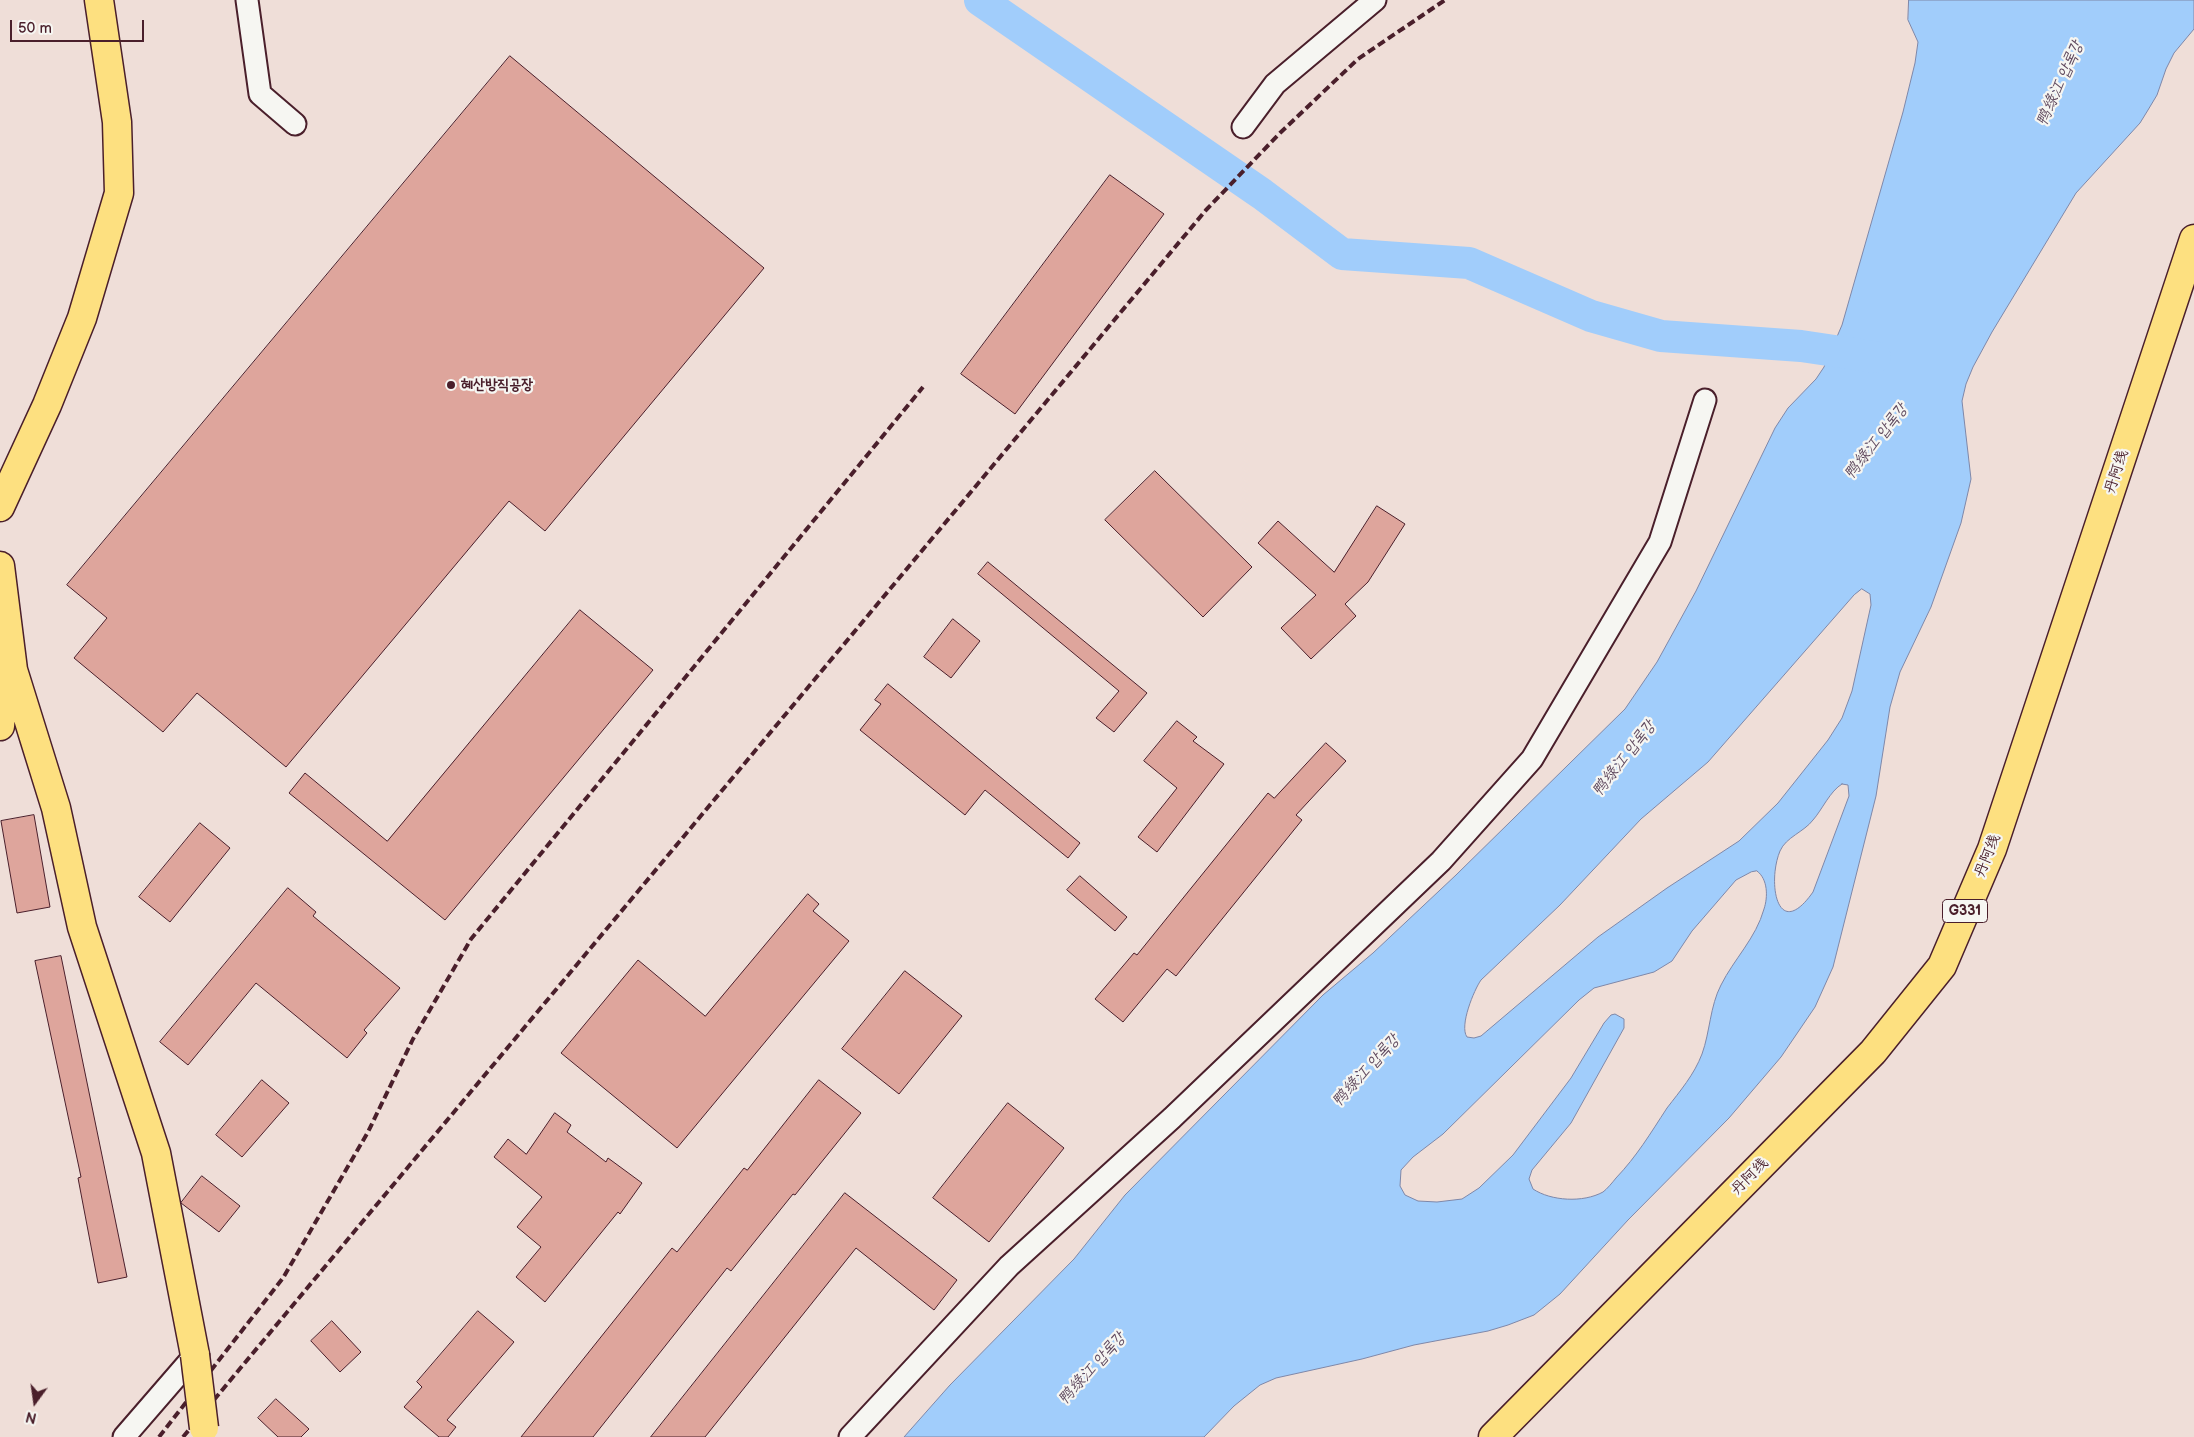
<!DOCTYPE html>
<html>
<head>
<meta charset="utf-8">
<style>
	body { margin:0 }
	#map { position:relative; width:2194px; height:1437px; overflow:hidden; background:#efded8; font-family:"Balsamiq Sans",sans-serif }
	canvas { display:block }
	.north { position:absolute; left:10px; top:1377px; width:50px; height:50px; -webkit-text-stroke:4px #f6f6f2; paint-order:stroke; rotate:194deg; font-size:14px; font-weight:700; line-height:20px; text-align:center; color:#4a1f2b }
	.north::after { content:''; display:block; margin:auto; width:18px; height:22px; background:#4a1f2b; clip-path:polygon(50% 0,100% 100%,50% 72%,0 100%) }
	.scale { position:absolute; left:10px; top:20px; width:134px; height:22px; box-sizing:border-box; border:2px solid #4a1f2b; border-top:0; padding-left:6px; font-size:15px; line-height:18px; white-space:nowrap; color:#4a1f2b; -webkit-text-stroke:4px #f6f6f2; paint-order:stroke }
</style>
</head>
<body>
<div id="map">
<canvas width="2194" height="1437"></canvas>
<div class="north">N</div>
<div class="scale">50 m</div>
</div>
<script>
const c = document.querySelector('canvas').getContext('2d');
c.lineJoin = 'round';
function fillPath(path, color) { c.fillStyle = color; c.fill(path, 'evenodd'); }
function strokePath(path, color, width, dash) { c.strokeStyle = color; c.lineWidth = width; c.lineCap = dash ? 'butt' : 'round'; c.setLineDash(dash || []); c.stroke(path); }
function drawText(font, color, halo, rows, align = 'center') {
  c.font = font + ' "Balsamiq Sans","LXGW WenKai TC","Poor Story",sans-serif'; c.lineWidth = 4.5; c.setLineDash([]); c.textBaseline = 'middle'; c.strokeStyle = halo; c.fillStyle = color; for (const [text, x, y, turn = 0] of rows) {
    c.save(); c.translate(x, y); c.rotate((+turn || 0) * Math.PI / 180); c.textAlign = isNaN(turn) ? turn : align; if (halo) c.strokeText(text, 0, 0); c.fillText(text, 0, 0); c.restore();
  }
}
const water = new Path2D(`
	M1909 0H2194V29L2174 53 2166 69 2157 95 2148 110 2140 123 2076 193 1992 332 1973 367 1966 384 1962 401 1971 479 1961 523 1931 607 1900 672 1890 707 1876 796 1833 967 1815 1007 1781 1057 1729 1118 1628 1220 1560 1294 1534 1315 1508 1325 1488 1331 1414 1345 1362 1359 1276 1378 1260 1385 1234 1406 1204 1437H904L950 1385 1074 1259 1125 1195 1323 995 1373 953 1456 875 1625 709 1657 662 1696 591 1775 428 1788 408 1816 379 1824 367 1842 325 1903 112 1915 63 1918 42 1908 20ZM1862 589 1870 594 1871 605 1852 691 1842 718 1828 740 1778 803 1739 841 1667 888 1598 937 1481 1036 1474 1038 1467 1037C1459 1026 1474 990 1481 980L1560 905 1641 819 1708 762 1854 595ZM1842 784 1848 785 1849 796 1813 892C1777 943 1767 882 1780 851 1786 837 1804 832 1813 820 1822 810 1830 791 1842 784ZM1757 871C1768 879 1768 897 1764 909 1756 938 1734 959 1721 985 1710 1006 1710 1032 1702 1054 1694 1075 1680 1091 1667 1108 1650 1134 1637 1156 1616 1178 1612 1183 1607 1189 1603 1192 1583 1203 1551 1201 1533 1189L1529 1179 1532 1170 1571 1123 1624 1028V1019L1615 1014 1611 1015 1604 1023 1571 1078 1513 1155 1479 1188 1462 1199 1437 1202 1418 1201 1405 1195 1400 1186 1401 1170 1413 1157 1443 1134 1579 1000 1594 988 1654 972 1672 961 1692 931 1736 880 1751 872Z`);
const river = new Path2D(`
	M980 0 1262 194 1342 254 1469 263 1591 316 1661 336 1801 346 1875 357`);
const building = new Path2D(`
	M510 56 764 268 545 531 509 501 286 767 197 693 163 732 74 658 107 618 67 585Z
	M1110 175 1164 214 1015 414 961 374Z
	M1155 471 1252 567 1203 617 1105 520Z
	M1377 506 1405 524 1368 582 1345 604 1356 616 1311 659 1281 628 1316 595 1258 543 1278 521 1334 572Z
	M988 562 1147 693 1114 732 1096 718 1119 691 978 574Z
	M580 610 653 670 445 920 289 793 305 773 387 841Z
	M953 619 980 641 951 678 924 657Z
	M888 684 1080 843 1068 858 985 790 965 815 860 730 881 704 875 700Z
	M1177 721 1197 737 1193 741 1224 764 1157 852 1138 837 1177 788 1144 761Z
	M1326 743 1346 761 1296 815 1302 820 1176 976 1167 969 1123 1022 1095 999 1134 953 1137 955 1268 793 1274 798Z
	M34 815 50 907 17 913 1 821Z
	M200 823 230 848 170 922 139 897Z
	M1080 876 1127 917 1115 931 1067 890Z
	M288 888 316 912 313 916 400 988 364 1030 367 1033 347 1058 256 983 188 1065 160 1042Z
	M808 894 819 904 813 911 849 941 677 1148 561 1053 638 960 705 1016Z
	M61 956 127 1277 98 1283 78 1178 81 1177 35 961Z
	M905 971 962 1016 899 1094 842 1049Z
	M262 1080 289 1103 242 1157 216 1135Z
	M819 1080 861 1113 795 1195 793 1194 731 1271 727 1268 593 1437H521L672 1248 677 1252 744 1168 747 1170Z
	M1008 1103 1064 1148 989 1242 933 1198Z
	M555 1113 571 1125 567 1132 606 1162 608 1158 642 1183 620 1214 618 1212 545 1302 516 1277 541 1247 517 1227 542 1197 494 1157 508 1139 526 1154Z
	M202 1176 240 1206 219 1232 181 1203Z
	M845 1193 957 1280 934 1310 856 1248 705 1437H651Z
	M478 1311 514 1342 447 1420 456 1427 448 1437H439L404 1407 422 1387 417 1382Z
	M332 1321 361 1352 340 1372 311 1341Z
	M276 1399 309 1429 301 1437H278L258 1418Z`);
const minor = new Path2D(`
	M247 0 260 94 295 124
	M1243 127 1275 84 1375 0
	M124 1437 195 1355
	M850 1437 1009 1266 1172 1118 1441 861 1532 759 1660 542 1705 400`);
const major = new Path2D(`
	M0 507 47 405 82 318 119 193 117 122 99 0
	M0 566 13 670 56 808 82 927 156 1153 195 1355
	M0 726 4 681 13 670`);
const highway = new Path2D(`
	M1493 1437 1873 1052 1942 966 1992 849 2194 239`);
const rail = new Path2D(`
	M159 1437 283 1278 368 1132 413 1039 471 939 923 387
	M183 1437 1206 210 1280 133 1358 59 1445 0`);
const majorBridge = new Path2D(`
	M195 1355 204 1428`);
const markers = [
	[451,385,5,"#4a1f2b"]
];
const shields = [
	[1965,911,45]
];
const shieldNames = [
	["G331",1965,911]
];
const poiNames = [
	["혜산방직공장",461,385]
];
const streetNames = [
	["丹阿线",2117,472,-72],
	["丹阿线",1988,856,-68],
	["丹阿线",1750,1177,-45]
];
const waterNames = [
	["鸭绿江 압록강",2060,84,-66],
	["鸭绿江 압록강",1876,442,-52],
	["鸭绿江 압록강",1624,759,-52],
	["鸭绿江 압록강",1366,1071,-48],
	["鸭绿江 압록강",1092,1369,-48]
];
fillPath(water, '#a1cdfb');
strokePath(water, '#7e87a8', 1);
strokePath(river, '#a1cdfb', 32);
fillPath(building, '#dea59c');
strokePath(building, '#4a1f2b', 1);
strokePath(minor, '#4a1f2b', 25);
strokePath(major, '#4a1f2b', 31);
strokePath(highway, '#4a1f2b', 31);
strokePath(minor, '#f6f6f2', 21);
strokePath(major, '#fde080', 28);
strokePath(highway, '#fde080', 28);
strokePath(rail, '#4a1f2b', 4, [8, 4]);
strokePath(majorBridge, '#4a1f2b', 31, []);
strokePath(majorBridge, '#fde080', 28);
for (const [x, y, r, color] of markers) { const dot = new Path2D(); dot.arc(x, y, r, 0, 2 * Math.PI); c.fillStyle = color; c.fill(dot); strokePath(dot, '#f6f6f2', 2); }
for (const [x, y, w] of shields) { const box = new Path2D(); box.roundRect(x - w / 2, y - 11.5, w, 23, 4); c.fillStyle = '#f6f6f2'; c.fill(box); strokePath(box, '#4a1f2b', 1); }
drawText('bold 14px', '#4a1f2b', null, shieldNames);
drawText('bold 15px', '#4a1f2b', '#f6f6f2', poiNames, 'left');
drawText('15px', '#4a1f2b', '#f6f6f2', streetNames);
drawText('italic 16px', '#604a5f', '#f6f6f2', waterNames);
</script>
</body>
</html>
